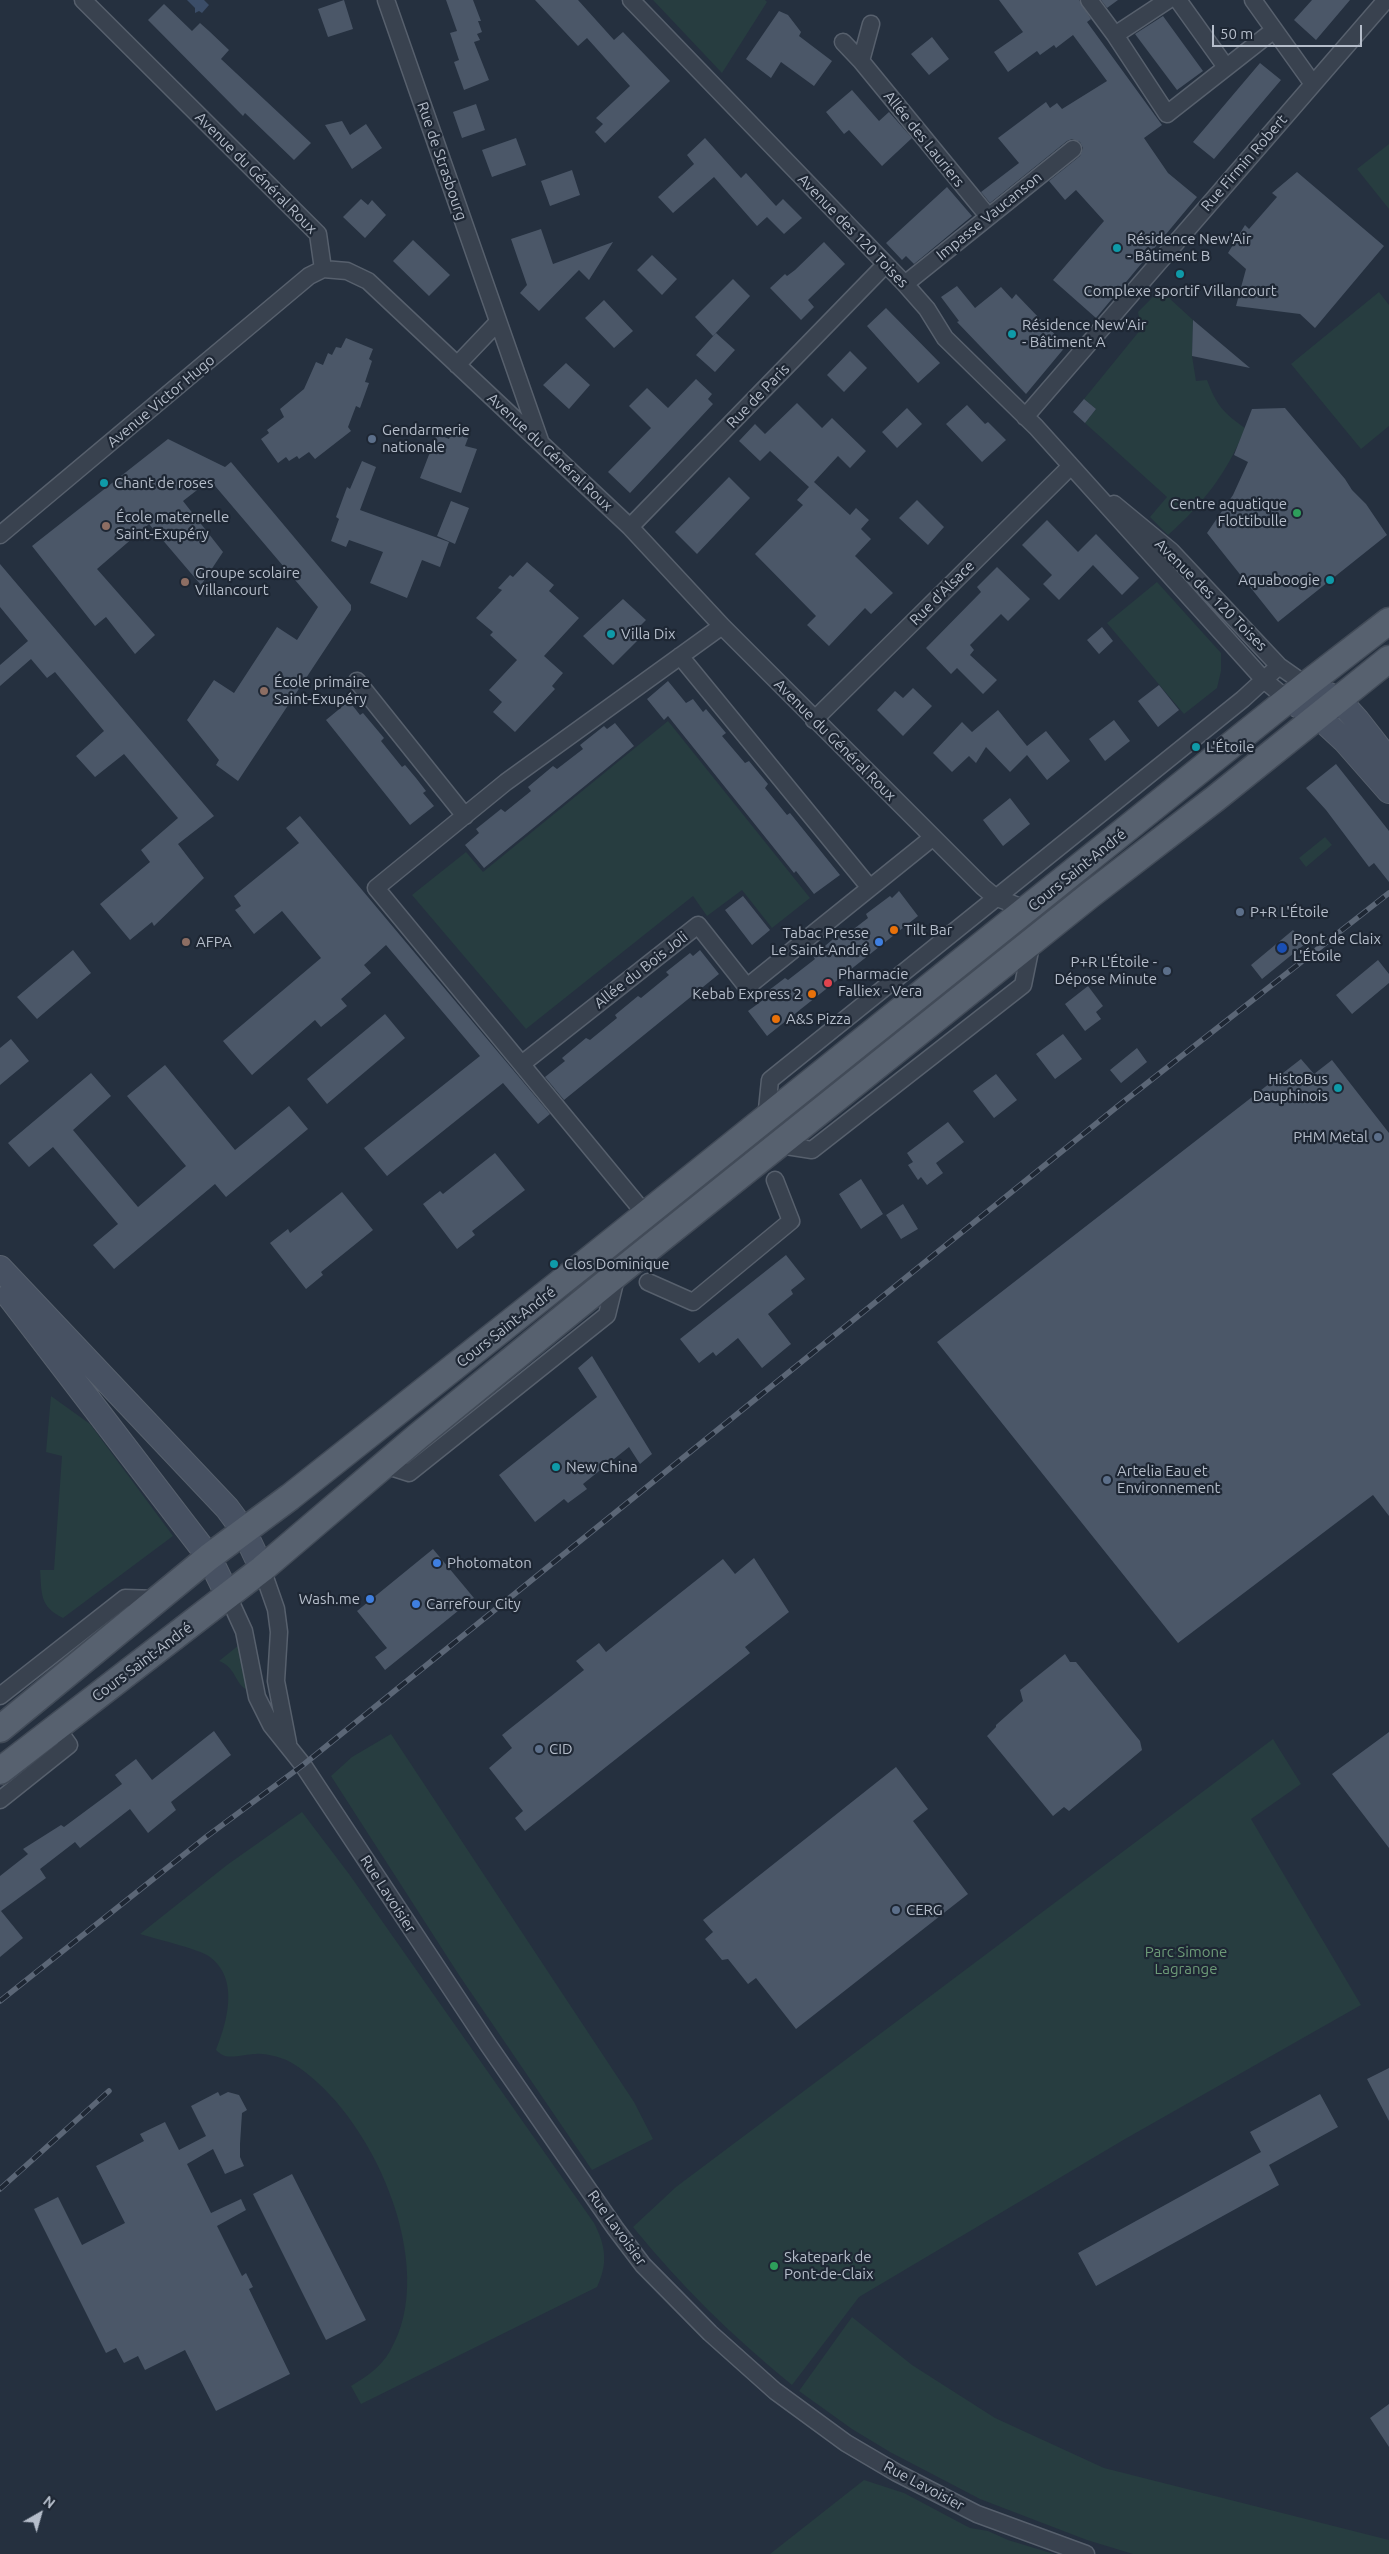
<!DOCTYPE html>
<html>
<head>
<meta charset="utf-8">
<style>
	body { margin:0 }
	#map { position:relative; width:1389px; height:2554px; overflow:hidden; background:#25303f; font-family:Ubuntu,sans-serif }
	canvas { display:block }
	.north { position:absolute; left:15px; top:2489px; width:50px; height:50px; -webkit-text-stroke:4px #1e2734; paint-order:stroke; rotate:38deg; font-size:14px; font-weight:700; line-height:20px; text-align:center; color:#b5bdca }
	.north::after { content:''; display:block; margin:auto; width:18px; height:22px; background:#b5bdca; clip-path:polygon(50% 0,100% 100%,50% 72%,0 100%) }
	.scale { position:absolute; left:1212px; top:25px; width:150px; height:22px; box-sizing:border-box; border:2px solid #b5bdca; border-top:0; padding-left:6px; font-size:15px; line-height:18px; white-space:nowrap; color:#b5bdca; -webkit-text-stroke:4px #1e2734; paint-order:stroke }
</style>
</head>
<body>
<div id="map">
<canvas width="1389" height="2554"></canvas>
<div class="north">N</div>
<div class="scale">50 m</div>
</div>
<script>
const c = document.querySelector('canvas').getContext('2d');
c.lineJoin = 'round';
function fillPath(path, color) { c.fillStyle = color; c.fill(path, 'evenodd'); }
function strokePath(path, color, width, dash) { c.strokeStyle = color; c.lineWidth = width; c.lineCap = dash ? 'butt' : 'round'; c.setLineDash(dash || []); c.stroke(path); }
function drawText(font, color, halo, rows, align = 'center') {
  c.font = font + ' Ubuntu,sans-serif'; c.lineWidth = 4.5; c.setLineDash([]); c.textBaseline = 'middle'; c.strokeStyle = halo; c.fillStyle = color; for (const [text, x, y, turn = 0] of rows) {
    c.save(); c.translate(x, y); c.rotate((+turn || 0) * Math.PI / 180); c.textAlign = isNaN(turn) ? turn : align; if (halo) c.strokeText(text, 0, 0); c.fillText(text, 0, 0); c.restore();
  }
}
const green = new Path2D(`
	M653 0H765L767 2 722 73Z
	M1389 144V209L1357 169Z
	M1379 292 1389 305V426L1361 449 1291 364Z
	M1156 294 1169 298 1193 320 1192 356 1196 381 1207 380C1216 404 1223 413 1245 428 1228 472 1203 504 1168 535L1150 517 1167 497 1085 423 1096 409 1084 399 1141 329 1138 312Z
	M1157 582 1221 653V671L1217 688 1184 714 1107 623Z
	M668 721 810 898 772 928 742 890 707 916 693 896 526 1029 412 895 466 852 483 872Z
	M1325 837 1332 845 1306 867 1299 858Z
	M51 1396 90 1424 173 1536 63 1618C39 1606 42 1594 40 1570H54L62 1456 46 1452Z
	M239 1645 247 1685 246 1689C235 1684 236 1667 219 1661Z
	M391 1734 634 2102 653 2139 592 2170 459 1975 331 1776 352 1757Z
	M1273 1739 1301 1784 1251 1819 1361 2005 1125 2139 859 2297 792 2385C733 2337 681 2286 633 2227L676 2187Z
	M302 1812 349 1874 594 2223C606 2246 608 2264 597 2287L361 2404 351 2386C366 2377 381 2367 390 2351 441 2266 371 2111 292 2063 284 2058 265 2053 256 2054 247 2054 234 2058 225 2056 222 2055 218 2052 216 2050 228 2020 240 1976 207 1955 194 1948 156 1939 140 1934L227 1865Z
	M852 2317 912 2365 995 2418 1104 2468 1389 2540V2554H1133L1087 2540 980 2499 890 2452 852 2429 799 2391Z
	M864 2480 904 2493 970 2528 988 2531 1008 2540 1054 2554H770Z`);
const water = new Path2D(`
	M187 0H204L209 5 202 13 199 11 195 13V8Z`);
const building = new Path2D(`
	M344 0 353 29 328 37 318 9Z
	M446 0H473L481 21H478L482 32 477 34 480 40 474 42 489 80 464 90 454 62 459 60 450 33 457 31Z
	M535 0H578L614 40 623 32 670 81 605 143 595 132 603 124 596 118 630 86 587 38 578 46Z
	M999 0H1079L1091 19 1087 22 1162 125 1144 138 1168 173 1197 197 1096 318 1053 280 1104 221 1076 190 1065 200 1049 181 1080 156 1083 148 1080 142 1072 139 1067 141 990 203 981 192 1019 163 998 138 1046 102 1050 108 1057 103 1062 109 1107 81 1073 35 1056 48 1054 45 1040 55 1037 51 1008 72 994 52 1023 32Z
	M1101 0H1118L1107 8Z
	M1312 0H1350L1316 40 1294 20Z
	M164 4 192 31 200 23 209 31 229 50 221 59 311 143 294 160 245 113 243 116 148 20Z
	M779 11 788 15 801 32 799 36 832 61 814 86 781 62 771 78 746 59Z
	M1163 16 1203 71 1177 90 1135 34Z
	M932 37 949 59 929 75 911 54Z
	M1260 63 1281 80 1214 159 1193 142Z
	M852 90 879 121 889 112 912 138 882 166 849 130 844 134 826 112Z
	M476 104 485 130 462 138 453 112Z
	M342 121 350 135 366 124 382 148 352 169 325 125Z
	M516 138 526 165 492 177 482 150Z
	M705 138 741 178 746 173 776 206 783 199 802 218 784 234 767 217 757 226 714 177 673 213 658 197 694 164 687 155Z
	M572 170 580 195 550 206 541 181Z
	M1297 172 1384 246 1315 328 1300 314 1236 306 1246 269 1228 253 1245 225 1249 229 1277 197 1272 193Z
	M947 187 972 216 914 264 906 256 902 260 886 243Z
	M361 199 368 205 372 200 386 215 365 238 343 217Z
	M541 229 553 264 613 242 589 280 579 270 539 311 520 293 527 285 511 239Z
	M413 240 450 275 429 296 393 261Z
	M824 242 845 264 808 300 814 307 801 320 770 288 785 274 787 276 795 270Z
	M652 255 677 279 662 295 637 270Z
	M733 279 750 296 713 336 695 317Z
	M957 286 975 308 1001 287 1012 299 1016 294 1066 346 1026 394 957 322 959 321 941 297Z
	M604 300 633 331 614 348 585 318Z
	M886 308 940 363 918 383 867 326Z
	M1193 320 1250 368 1192 356Z
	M716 333 735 350 715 372 696 355Z
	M346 338 373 349 369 359 372 361 365 382 369 383 360 408 356 406 348 427 351 431 315 459 309 452 299 459 297 456 289 461 286 457 278 463 261 439 269 433 267 430 284 417 280 409 304 389 316 362 323 365 328 353 332 355 336 347 341 348Z
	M850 351 867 368 844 392 827 375Z
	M566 363 590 385 569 409 543 385Z
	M696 379 712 394 708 399 713 404 630 493 608 472 651 428 629 406 647 388 668 408Z
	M1084 399 1096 409 1085 423 1073 412Z
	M797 403 822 428 832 418 866 451 850 468 838 456 814 482 850 515 856 508 869 520 861 529 871 539 855 556 893 593 871 614 865 608 829 646 807 625 816 616 755 554 803 505 797 500 809 487 770 451 760 461 739 441 755 424 765 434Z
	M967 405 985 424 988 422 1006 440 982 462 946 424Z
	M907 408 922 424 897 448 882 432Z
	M1285 408 1345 479 1352 490 1366 504 1387 535 1278 622 1207 533 1233 495 1248 462 1234 455 1252 409Z
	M452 431 468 438 465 446 477 449 461 493 420 478 437 434 449 439Z
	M168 439 225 467 231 462 351 605V610L238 781 216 765 219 760 187 720 214 680 234 693 277 627 297 640 318 607 210 480 183 501 223 552 201 585 149 524 97 569 155 635 135 654 106 617 95 626 32 546Z
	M362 461 376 467 360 510 449 542 440 567 422 560 407 598 370 583 383 552 349 540 346 547 331 541 339 519 336 517 347 487 350 489Z
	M729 477 750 498 697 554 675 532Z
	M917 500 944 527 928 545 899 518Z
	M451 501 469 508 455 544 437 536Z
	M1047 520 1078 552 1096 534 1139 578 1122 595 1093 565 1059 600 1043 584 1052 575 1022 545Z
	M527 562 554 585 549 591 579 618 544 656 563 673 552 686 555 689 515 732 493 712 502 702 489 690 517 660 490 635 493 632 476 618 502 590 498 588 510 575 513 577Z
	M0 564 214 816 178 844 204 878 154 926 152 922 130 940 100 904 150 862 141 850 178 818 124 754 95 777 76 756 104 731 55 672 47 678 31 659 0 686V665L28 641 0 607Z
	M997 567 1030 599 1008 621 1001 614 970 645 974 650 970 655 997 680 983 694 957 668 951 674 926 648 981 592 977 587Z
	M623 599 646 620 634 632 639 637 637 641 613 665 583 636Z
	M1102 627 1113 641 1099 654 1087 640Z
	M668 681 686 703 693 699 703 712 706 709 726 733 722 736 745 763 749 761 768 784 765 788 787 815 790 813 840 875 814 894 796 871 794 873 668 716 664 720 647 699Z
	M1159 685 1179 710 1158 727 1138 701Z
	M913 688 932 706 903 736 877 710 895 691 903 698Z
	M349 701 360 715 363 713 384 738 381 741 402 767 405 765 416 778 426 791 423 793 434 806 410 825 326 720Z
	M998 710 1027 746 1046 731 1070 761 1047 780 1027 755 1010 772 986 747 976 763 969 756 952 772 933 753 962 722 972 732Z
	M1114 720 1130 741 1105 761 1089 739Z
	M615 723 634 746 484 868 465 845 479 833 476 829 501 809 505 812 531 791 528 787 553 766 557 769 583 749 580 745 604 726 607 729Z
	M1336 764 1389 831V882L1374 863 1369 867 1326 810 1306 788Z
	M1010 798 1030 824 1003 846 983 820Z
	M300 816 550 1114 538 1124 503 1083 387 1176 364 1148 480 1056 386 945 364 965 371 973 341 999 347 1006 321 1027 315 1020 252 1075 223 1041 321 958 282 911 254 934 235 910 241 906 234 896 299 843 286 828Z
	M899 891 918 916 767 1036 748 1011 763 1000 760 997 785 978 788 980 815 959 813 956 838 935 842 938 868 918 866 914 890 896 892 898Z
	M743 896 770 930 752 945 725 910Z
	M1293 930 1305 944 1262 979 1251 965Z
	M73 950 91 973 37 1019 17 997Z
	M700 950 719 974 564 1100 545 1077 565 1061 562 1058 586 1038 590 1040 617 1018 615 1015 638 996 641 998 669 975 666 972 690 953 693 956Z
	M1378 960 1389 974V983L1352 1014 1336 995Z
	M1088 986 1103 1006 1096 1012 1101 1019 1085 1031 1065 1004Z
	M385 1014 405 1038 327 1104 307 1079Z
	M1063 1034 1082 1059 1055 1079 1036 1054Z
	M11 1039 29 1061 0 1085V1048Z
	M1137 1048 1147 1062 1121 1083 1110 1070Z
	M1301 1059 1314 1074 1332 1060 1389 1133V1516L1373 1495 1178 1643 937 1342Z
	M165 1065 235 1150 289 1106 308 1129 226 1197 215 1184 114 1269 93 1245 118 1224 53 1147 29 1167 8 1143 91 1073 111 1096 73 1130 138 1207 186 1166 127 1096Z
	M996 1074 1017 1100 994 1118 973 1091Z
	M948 1122 964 1142 936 1163 943 1173 927 1185 921 1177 918 1180 908 1165 913 1162 907 1153Z
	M495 1153 525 1190 472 1231 475 1235 457 1249 423 1204 440 1191 443 1194Z
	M861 1179 883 1214 861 1229 839 1194Z
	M342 1192 373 1230 321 1272 323 1275 306 1289 270 1243 288 1229 290 1233Z
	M903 1204 918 1229 901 1239 886 1215Z
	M786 1255 805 1279 791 1290 793 1294 768 1314 791 1344 762 1368 738 1338 716 1356 713 1352 699 1363 680 1339Z
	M592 1356 652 1454 640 1464 629 1447 583 1484 587 1489 568 1503 564 1499 535 1522 499 1475 597 1397 578 1368Z
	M433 1549 474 1598 385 1670 375 1657 387 1648 357 1611Z
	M754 1558 789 1612 745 1647 750 1653 525 1831 515 1818 523 1811 489 1768 512 1748 502 1735 584 1670 576 1661 599 1643 606 1652 723 1559 735 1574Z
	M1065 1654 1070 1662H1076L1140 1741 1142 1750 1069 1811 1064 1807 1053 1816 987 1736 996 1727V1725L1023 1701 1020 1690Z
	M214 1731 231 1755 171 1802 176 1810 148 1833 130 1809 80 1848 75 1842 40 1869 46 1878 1 1911 23 1938 0 1957V1876L28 1854 23 1849 61 1825 64 1827 122 1784 115 1775 136 1759 152 1780Z
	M1389 1732V1848L1332 1774Z
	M896 1767 928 1809 913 1821 968 1894 796 2029 756 1978 748 1984 728 1959 722 1960 705 1939 713 1932 703 1920Z
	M1389 2068V2121L1367 2079Z
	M218 2092 220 2096 228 2092 239 2095 247 2110 242 2113 240 2144V2157L244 2166 225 2174 213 2149 187 2164 211 2213 241 2199 246 2210 217 2226 242 2276 246 2273 253 2287 249 2289 290 2374 216 2411 185 2350 145 2370 138 2356 124 2363 116 2348 106 2353 34 2209 58 2197 82 2245 125 2223 96 2166 144 2141 140 2134 165 2122 179 2150 206 2136 191 2106Z
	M1320 2094 1338 2127 1269 2165 1279 2185 1096 2286 1078 2253 1261 2152 1250 2132Z
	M292 2174 366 2320 326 2340 253 2194Z
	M1389 2404V2447L1370 2418Z`);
const minor = new Path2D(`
	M83 0 318 234 323 269 347 271 368 281 630 527 722 626 983 887 995 897 1028 910
	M386 0 540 441
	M631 0 905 284 927 309 945 338 1036 427 1264 680 1288 700
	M1089 0 1115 35 1168 0
	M1178 0 1226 67
	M1253 0 1313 84
	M871 24 861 61 988 216
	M1115 35 1167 114 1274 30
	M843 42 861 61
	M905 284 1073 149
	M457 365 498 322
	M1025 417 1386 0
	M1114 504 1171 551 1279 666 1306 685
	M630 527 885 265
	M0 535 309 276 323 269
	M680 656 870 888
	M357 681 465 816
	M814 720 1070 467
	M523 1063 698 925 747 987 932 838
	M766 1119 770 1080 1243 699 1279 666
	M780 1145 812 1150 1023 985 1032 941
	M646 1215 376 888 506 782 722 626
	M648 1282 693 1302 791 1221 775 1180
	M384 1465 409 1473 607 1315 617 1274
	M262 1569 276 1609 279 1632 276 1681 288 1743
	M228 1596 244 1631 257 1697 271 1725 303 1765 489 2046 615 2228 643 2265 710 2333 775 2391 846 2443 897 2473 977 2514 1086 2554
	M0 1696 125 1598 158 1599
	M0 1800 69 1745 56 1727`);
const secondary = new Path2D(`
	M1306 685 1338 699 1357 720 1389 761
	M1288 700 1318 716 1345 741 1389 791
	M0 1268 227 1508 244 1531 262 1569
	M9 1296 209 1557 228 1596`);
const primary = new Path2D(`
	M0 1729 209 1557 290 1497 584 1264 1306 685 1389 621
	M0 1771 262 1569 417 1437 617 1274 1090 895 1216 798 1389 659`);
const rail = new Path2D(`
	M0 2001 206 1837 303 1765 1118 1106 1389 893
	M0 2189 109 2091`);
const markers = [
	[1117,248,5,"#0f9aa8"],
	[1180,274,5,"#0f9aa8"],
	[1012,334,5,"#0f9aa8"],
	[372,439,5,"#5c6f8a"],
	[104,483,5,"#0f9aa8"],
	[1297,513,5,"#2e9e5b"],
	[106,526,5,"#8d6e63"],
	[1330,580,5,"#0f9aa8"],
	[185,582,5,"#8d6e63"],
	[611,634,5,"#0f9aa8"],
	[264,691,5,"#8d6e63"],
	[1196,747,5,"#0f9aa8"],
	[1240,912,5,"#5c6f8a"],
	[894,930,5,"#e8710a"],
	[186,942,5,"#8d6e63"],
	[879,942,5,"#3f7fe0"],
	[1282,948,6,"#1a4fb4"],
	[1167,971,5,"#5c6f8a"],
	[828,983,5,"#e0444e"],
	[812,994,5,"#e8710a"],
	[776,1019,5,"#e8710a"],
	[1338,1088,5,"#0f9aa8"],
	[1378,1137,5,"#5c6f8a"],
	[554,1264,5,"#0f9aa8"],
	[556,1467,5,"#0f9aa8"],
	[1107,1480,5,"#5c6f8a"],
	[437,1563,5,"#3f7fe0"],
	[370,1599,5,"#3f7fe0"],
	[416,1604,5,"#3f7fe0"],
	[539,1749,5,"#5c6f8a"],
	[896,1910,5,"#5c6f8a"],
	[774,2266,5,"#2e9e5b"]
];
const streetNames = [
	["Allée des Lauriers",924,139,51],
	["Rue de Strasbourg",442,161,71],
	["Rue Firmin Robert",1244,163,-49],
	["Avenue du Général Roux",256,173,45],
	["Impasse Vaucanson",989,216,-39],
	["Avenue des 120 Toises",853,231,46],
	["Rue de Paris",758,396,-46],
	["Avenue Victor Hugo",161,401,-40],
	["Avenue du Général Roux",550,452,43],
	["Rue d'Alsace",942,593,-45],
	["Avenue des 120 Toises",1211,595,45],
	["Avenue du Général Roux",835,740,45],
	["Cours Saint-André",1077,870,-39],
	["Allée du Bois Joli",641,970,-38],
	["Cours Saint-André",506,1327,-38],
	["Cours Saint-André",142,1662,-37],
	["Rue Lavoisier",388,1894,57],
	["Rue Lavoisier",617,2228,54],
	["Rue Lavoisier",924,2486,28]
];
const poiNames = [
	["Résidence New'Air",1127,239],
	["- Bâtiment B",1127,256],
	["Complexe sportif Villancourt",1180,291,"center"],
	["Résidence New'Air",1022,325],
	["- Bâtiment A",1022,342],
	["Gendarmerie",382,430],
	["nationale",382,447],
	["Chant de roses",114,483],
	["Centre aquatique",1287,504,"right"],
	["Flottibulle",1287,521,"right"],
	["École maternelle",116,517],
	["Saint-Exupéry",116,534],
	["Groupe scolaire",195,573],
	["Villancourt",195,590],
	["Aquaboogie",1320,580,"right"],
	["Villa Dix",621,634],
	["École primaire",274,682],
	["Saint-Exupéry",274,699],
	["L'Étoile",1206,747],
	["P+R L'Étoile",1250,912],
	["Tilt Bar",904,930],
	["Tabac Presse",869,933,"right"],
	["Le Saint-André",869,950,"right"],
	["Pont de Claix",1293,939],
	["L'Étoile",1293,956],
	["AFPA",196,942],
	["P+R L'Étoile -",1157,962,"right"],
	["Dépose Minute",1157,979,"right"],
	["Pharmacie",838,974],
	["Falliex - Vera",838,991],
	["Kebab Express 2",802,994,"right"],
	["A&S Pizza",786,1019],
	["HistoBus",1328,1079,"right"],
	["Dauphinois",1328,1096,"right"],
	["PHM Metal",1368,1137,"right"],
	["Clos Dominique",564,1264],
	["New China",566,1467],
	["Artelia Eau et",1117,1471],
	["Environnement",1117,1488],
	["Photomaton",447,1563],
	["Wash.me",360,1599,"right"],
	["Carrefour City",426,1604],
	["CID",549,1749],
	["CERG",906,1910],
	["Skatepark de",784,2257],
	["Pont-de-Claix",784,2274]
];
const parkNames = [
	["Parc Simone",1186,1952],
	["Lagrange",1186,1969]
];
fillPath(green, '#273d40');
fillPath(water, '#3b4d68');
fillPath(building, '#4b5768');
strokePath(minor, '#57606d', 19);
strokePath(secondary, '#57606d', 26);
strokePath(primary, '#424b58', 29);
strokePath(minor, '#39424f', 16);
strokePath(secondary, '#475162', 24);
strokePath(primary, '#57616f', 26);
strokePath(rail, '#5b6676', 5.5);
strokePath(rail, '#1e2734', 4, [11]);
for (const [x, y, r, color] of markers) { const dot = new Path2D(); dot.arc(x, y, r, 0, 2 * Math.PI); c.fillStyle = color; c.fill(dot); strokePath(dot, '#1e2734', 2); }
drawText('15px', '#b5bdca', '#1e2734', streetNames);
drawText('15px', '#b5bdca', '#1e2734', poiNames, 'left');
drawText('15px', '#6d9b78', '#1e2734', parkNames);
</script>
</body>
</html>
